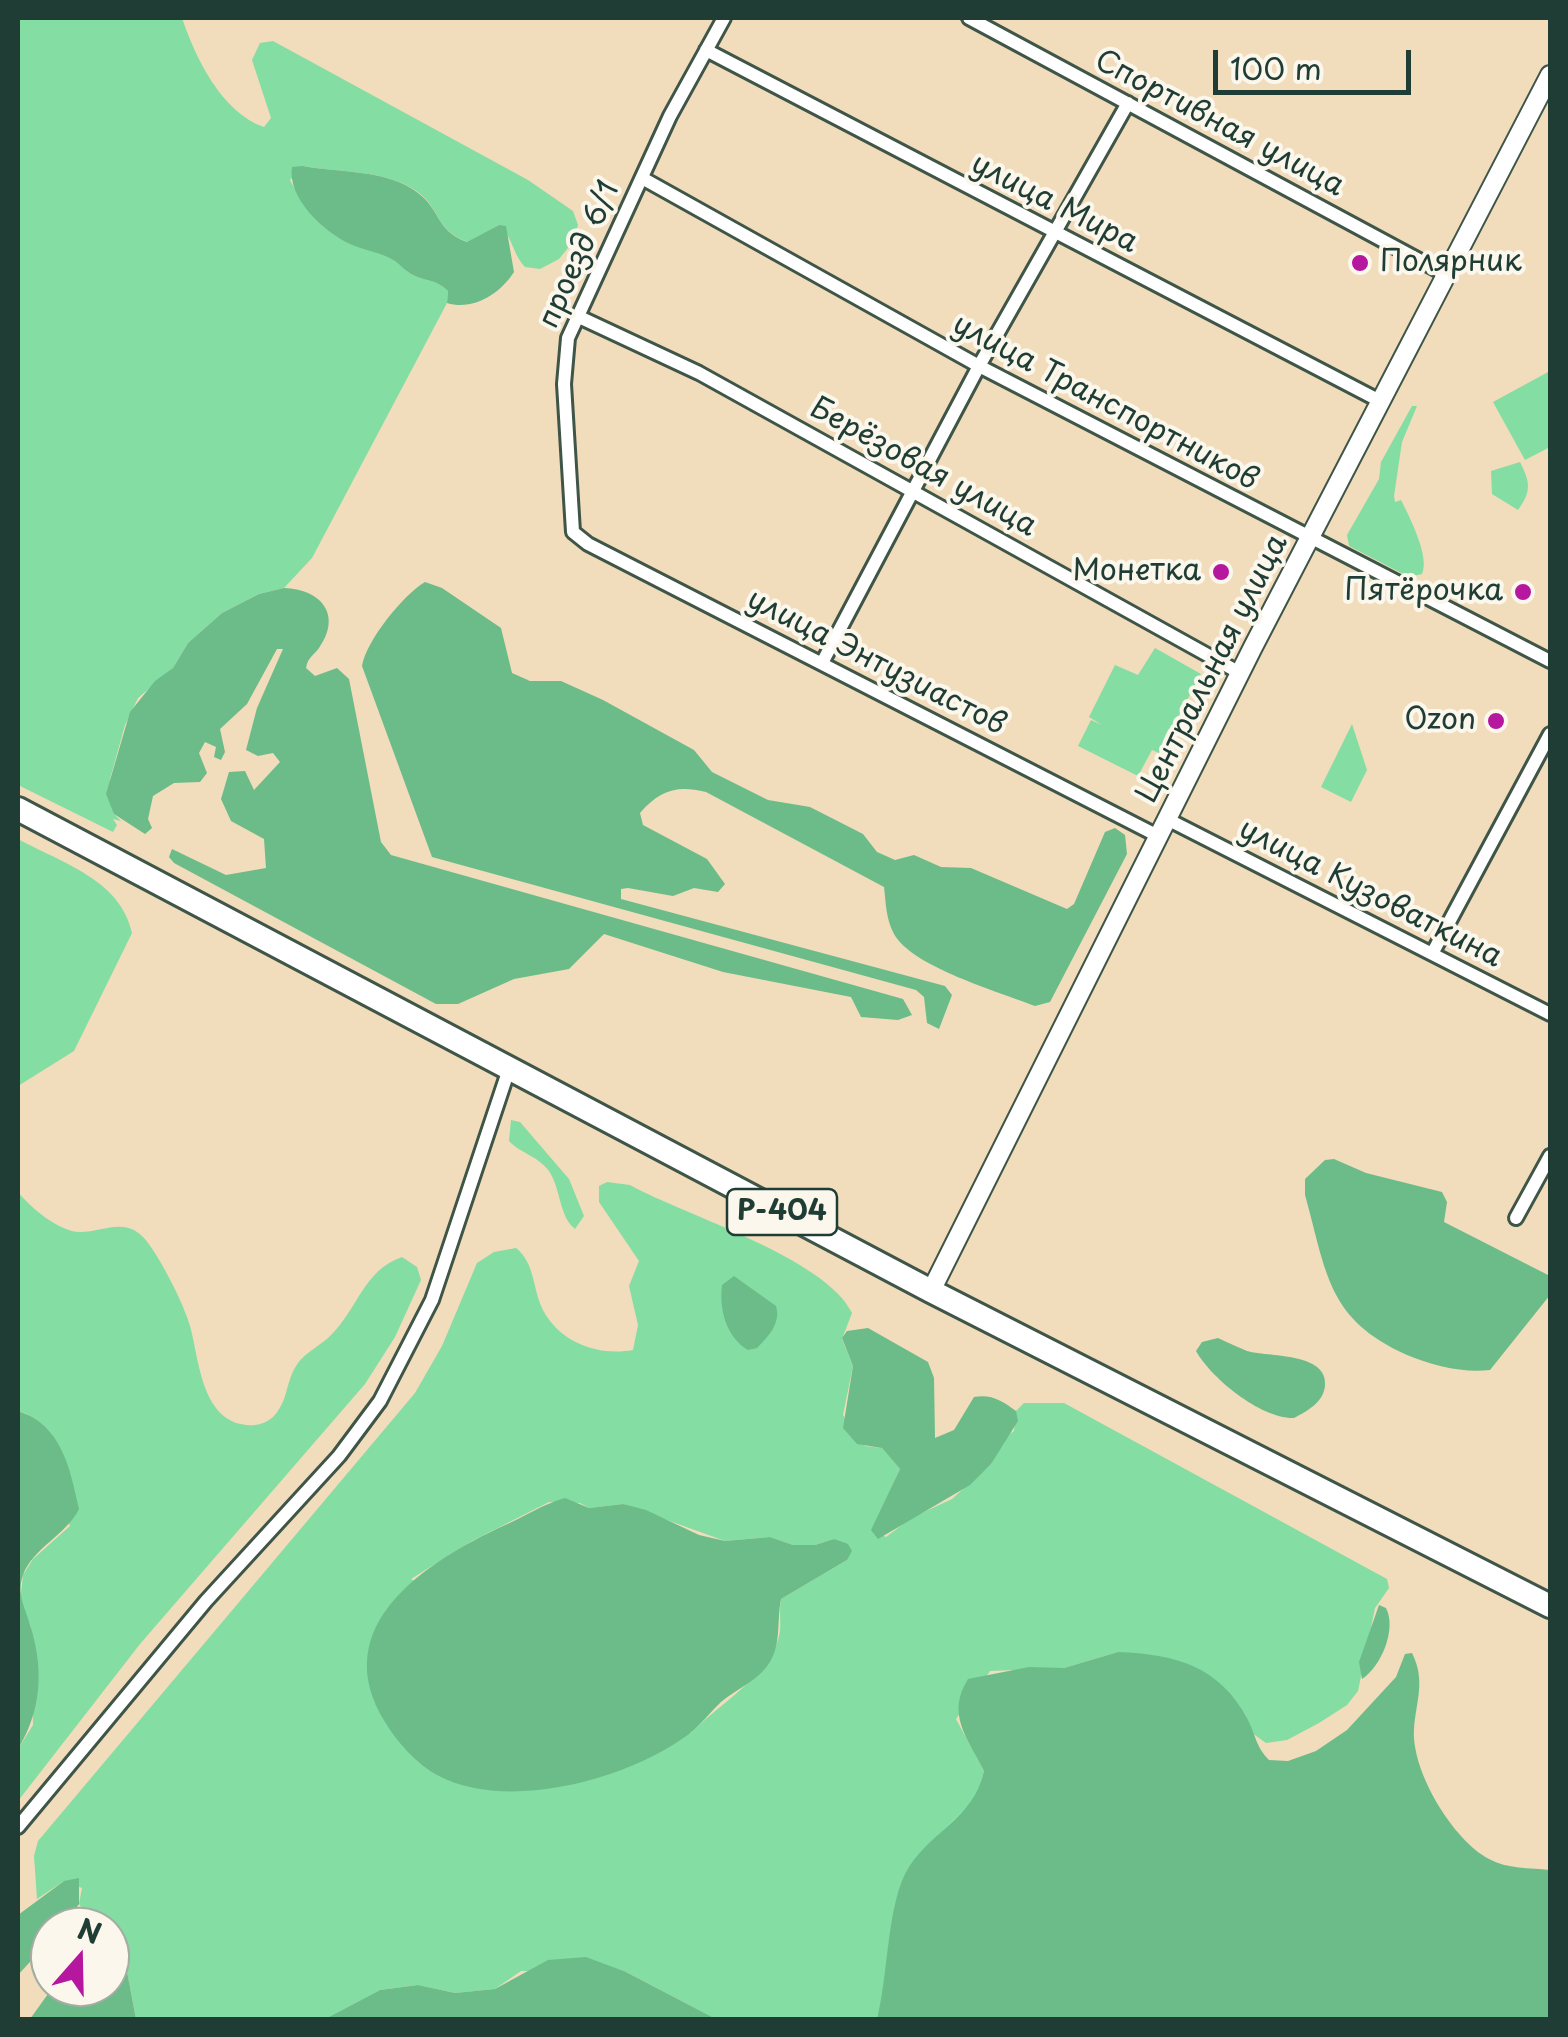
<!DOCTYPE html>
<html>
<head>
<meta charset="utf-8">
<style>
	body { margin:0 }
	#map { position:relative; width:1568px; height:2037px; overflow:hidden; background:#f1dcbb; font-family:"Playpen Sans",sans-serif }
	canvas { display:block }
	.frame { position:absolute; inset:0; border:20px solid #1f3d34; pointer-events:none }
	.north { position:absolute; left:30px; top:1907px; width:100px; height:100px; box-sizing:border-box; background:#fbf7ec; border:2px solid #a3ada2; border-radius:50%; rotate:20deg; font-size:28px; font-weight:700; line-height:40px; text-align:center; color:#1f3d34 }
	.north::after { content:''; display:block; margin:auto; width:35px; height:45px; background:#b5179e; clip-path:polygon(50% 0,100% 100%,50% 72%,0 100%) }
	.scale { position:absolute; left:1213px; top:50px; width:198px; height:45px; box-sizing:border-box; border:5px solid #1f3d34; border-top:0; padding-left:12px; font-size:30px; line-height:35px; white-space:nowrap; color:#1f3d34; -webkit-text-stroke:8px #fbf7ec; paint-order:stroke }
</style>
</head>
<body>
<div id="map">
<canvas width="1568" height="2037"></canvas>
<div class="frame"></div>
<div class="north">N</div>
<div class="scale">100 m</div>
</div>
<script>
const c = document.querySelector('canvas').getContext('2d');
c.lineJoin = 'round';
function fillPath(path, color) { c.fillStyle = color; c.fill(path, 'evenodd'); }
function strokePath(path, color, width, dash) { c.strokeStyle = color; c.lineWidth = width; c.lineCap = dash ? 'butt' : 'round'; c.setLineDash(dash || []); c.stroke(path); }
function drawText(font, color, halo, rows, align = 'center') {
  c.font = font + ' "Playpen Sans",sans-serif'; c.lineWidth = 8; c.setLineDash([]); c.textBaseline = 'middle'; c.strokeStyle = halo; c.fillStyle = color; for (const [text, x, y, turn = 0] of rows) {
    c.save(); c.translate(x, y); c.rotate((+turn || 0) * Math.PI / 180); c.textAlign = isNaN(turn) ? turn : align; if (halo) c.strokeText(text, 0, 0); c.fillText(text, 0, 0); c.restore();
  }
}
const green = new Path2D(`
	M18 18H182C195 57 222 113 264 127L271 118 252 60 260 43 273 41 528 180 573 211 578 225 572 243 559 259 540 269 525 267C512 253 513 237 499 225L468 242C435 230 441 210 419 193 388 169 339 173 303 166L290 180C321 237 344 231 394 260 401 264 406 272 413 275 427 282 436 279 448 291L447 303 312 558 284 588 259 594 222 613 188 643 173 668 138 698 125 725 110 779 114 814 121 821 113 819 117 825 113 832 18 785Z
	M1550 371V447L1525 460 1493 402Z
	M1412 406H1417L1402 442 1394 496 1395 502 1401 500C1410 518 1430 557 1422 574L1409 577 1349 546 1347 535 1379 479 1381 462Z
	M1520 462C1530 482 1532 491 1518 510L1492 494 1491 471Z
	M1155 648 1201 674 1159 753 1152 750 1138 776 1078 746 1091 720 1102 725 1089 717 1115 665 1138 675Z
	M1352 724 1367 770 1351 802 1321 787Z
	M18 839C62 863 121 880 132 933L74 1051 18 1086Z
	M511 1120 520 1122 569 1179 584 1216 575 1229C559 1217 561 1189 549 1171 538 1156 520 1153 509 1141Z
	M607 1182 630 1185C686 1216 826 1258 852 1313L842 1339 853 1366 843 1415 865 1446 882 1448 900 1469 872 1530 886 1537 911 1518 952 1499 991 1464 1004 1438 1014 1431 1016 1411 1024 1403H1064L1387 1579 1389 1588 1375 1608 1358 1691 1347 1705 1319 1723 1287 1740 1266 1743 1252 1733 1250 1725 1118 1652 1064 1668 990 1671 956 1719 984 1771 978 1796 937 1837 892 1931 888 1975 877 2019H716L626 1972 521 1971 495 1989 455 1993 418 1985 380 1990 325 2019H136L125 1961 110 1927H95L79 1904 82 1888 64 1881 37 1899 34 1856 38 1841 415 1393 442 1346 477 1263 494 1252 516 1248C536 1264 532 1290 544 1312 562 1344 600 1356 633 1350L638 1325 629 1286 639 1261 599 1202V1186ZM549 1502 580 1503 589 1508 623 1504 725 1541 770 1537 793 1545H815L834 1539 847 1560 781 1599C779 1610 781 1620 780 1631 775 1672 719 1704 691 1733L411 1579 472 1541Z
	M18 1192C30 1207 59 1232 80 1232 104 1232 124 1217 144 1238 159 1255 184 1304 190 1326 199 1358 201 1420 246 1425 256 1426 265 1424 273 1417 289 1401 285 1381 298 1363 307 1351 322 1345 332 1334 358 1308 364 1270 402 1257L417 1267 421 1280 395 1337 365 1384 140 1644 18 1801V1749L33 1725 31 1627 20 1602 23 1575 33 1559 70 1526 27 1414 18 1411Z`);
const forest = new Path2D(`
	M303 166C339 173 388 169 418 193 441 210 435 230 467 242L499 225 506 226 514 272C500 294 473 311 447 303L448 291C436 279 427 282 413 275 406 272 401 265 395 261 381 252 365 251 350 244 324 232 287 198 292 167Z
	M425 582 442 588 501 628 512 673 530 681H561L603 700 694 750 712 772 768 800 810 807 863 834 877 852 895 860 914 855 941 867 971 868 1067 909 1074 904 1105 832 1115 828 1125 835 1127 854 1050 1002 1035 1006C1000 992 912 967 894 934 886 919 886 904 884 887L706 792C677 785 660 790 640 813L643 825 707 859 725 884 718 892 694 888 673 896 628 888 621 889V899L945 986 952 995 939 1029 927 1023 924 997 916 990 432 857 362 666C366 641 403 595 425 582Z
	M284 588C320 589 343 614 319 648 313 656 308 657 306 668L315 676 337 668 349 679 381 842 391 855 903 999 912 1015 898 1020 861 1017 851 997 723 972 604 934 569 969 514 979 458 1004H436L174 863 169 857 172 849 226 875 266 868 264 839 231 821 221 799 229 772 245 771 254 790 280 762 273 753 258 756 246 750 257 708 283 649H277L247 704 220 729 225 752 221 760 214 757 216 747 205 742 199 753 207 773 200 782 174 783 153 796 148 819 152 828 145 834 114 814 106 794 130 712 155 681 173 668 188 643 222 613 259 594Z
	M1334 1159 1366 1173 1442 1192 1447 1202 1444 1222 1550 1276V1295L1490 1370C1463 1373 1433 1366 1407 1355 1327 1319 1327 1274 1305 1195V1179L1325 1160Z
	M734 1276 776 1306C781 1323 769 1336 757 1348L748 1350C726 1337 719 1309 722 1285Z
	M868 1328 928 1362 934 1378 935 1438 954 1430 974 1397C992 1394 1002 1401 1016 1411L1018 1421 991 1464 970 1485 878 1539 871 1530 900 1469 882 1448 857 1444 843 1428 853 1366 842 1338 847 1331Z
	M1218 1338C1227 1342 1237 1347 1247 1351 1266 1357 1329 1352 1325 1386 1323 1403 1307 1411 1294 1418 1261 1419 1211 1378 1196 1351L1202 1342Z
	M18 1411C62 1425 70 1469 79 1509 66 1535 33 1548 23 1575 16 1595 26 1609 31 1628 44 1671 41 1711 18 1749Z
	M565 1498 589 1508 623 1504 646 1510 699 1535 725 1541 770 1537 793 1545H815L834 1539 848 1544 852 1551 847 1560 781 1599C776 1624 783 1649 764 1670 752 1683 734 1691 721 1702 710 1712 701 1725 689 1734 629 1779 507 1813 437 1775 417 1764 397 1742 385 1722 325 1625 428 1561 503 1526 524 1517 543 1504 565 1498Z
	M1379 1605 1386 1608C1397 1629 1381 1667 1362 1679L1359 1662Z
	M1118 1652C1175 1654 1220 1666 1248 1720 1256 1736 1256 1747 1269 1760L1288 1761 1316 1751 1347 1730 1396 1677 1405 1654 1412 1653C1426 1681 1416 1701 1414 1729 1411 1771 1453 1840 1489 1859 1507 1869 1530 1868 1550 1870V2019H877C888 1976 887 1911 905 1874 926 1833 974 1820 984 1771 967 1737 946 1714 968 1679L1029 1667 1064 1668Z
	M79 1878V1904L62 1927H50V1940L18 1975V1915L64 1881Z
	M111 1931 125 1961 136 2019H30L53 1987H110Z
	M586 1957 626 1972 716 2019H325L380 1990 418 1985 455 1993 495 1989 548 1960Z`);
const street = new Path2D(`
	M724 18 670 116 568 338 564 384 573 532 588 544 1158 836
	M969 18 1445 274
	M706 50 1380 401
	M642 178 979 366 1550 661
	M577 316 699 373 1240 673
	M822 663 979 366 1128 103
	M1167 819 1550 1014
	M1433 952 1550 734
	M1516 1218 1550 1156
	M18 1827 206 1601 339 1456 380 1401 432 1300 509 1069`);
const secondary = new Path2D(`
	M931 1291 1253 647 1550 75`);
const highway = new Path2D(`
	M18 809 931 1291 1550 1606`);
const markers = [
	[1360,263,10,"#b5179e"],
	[1221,572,10,"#b5179e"],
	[1523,592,10,"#b5179e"],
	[1496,721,10,"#b5179e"]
];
const shields = [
	[782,1212,110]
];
const shieldNames = [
	["Р-404",782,1212]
];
const streetNames = [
	["Спортивная улица",1219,124,28],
	["улица Мира",1054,204,27],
	["проезд 6/1",580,255,-66],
	["улица Транспортников",1105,403,28],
	["Берёзовая улица",923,468,29],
	["улица Энтузиастов",876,663,27],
	["Центральная улица",1213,669,-63],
	["улица Кузоваткина",1370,894,27]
];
const poiNames = [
	["Полярник",1380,263,"left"],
	["Монетка",1201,572],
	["Пятёрочка",1503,592],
	["Ozon",1476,721]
];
fillPath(green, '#84dda3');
fillPath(forest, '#6bbc89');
strokePath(street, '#3e5548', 18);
strokePath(secondary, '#3e5548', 22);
strokePath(highway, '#3e5548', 28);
strokePath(street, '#fff', 12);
strokePath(secondary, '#fff', 18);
strokePath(highway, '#fff', 22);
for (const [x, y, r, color] of markers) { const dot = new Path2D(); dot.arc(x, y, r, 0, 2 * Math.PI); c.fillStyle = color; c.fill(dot); strokePath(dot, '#fbf7ec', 4); }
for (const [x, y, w] of shields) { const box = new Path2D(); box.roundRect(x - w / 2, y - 23, w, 46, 8); c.fillStyle = '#fbf7ec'; c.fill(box); strokePath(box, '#1f3d34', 2.5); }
drawText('bold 28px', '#1f3d34', null, shieldNames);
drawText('30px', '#1f3d34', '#fbf7ec', streetNames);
drawText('30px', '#1f3d34', '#fbf7ec', poiNames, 'right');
</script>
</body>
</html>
